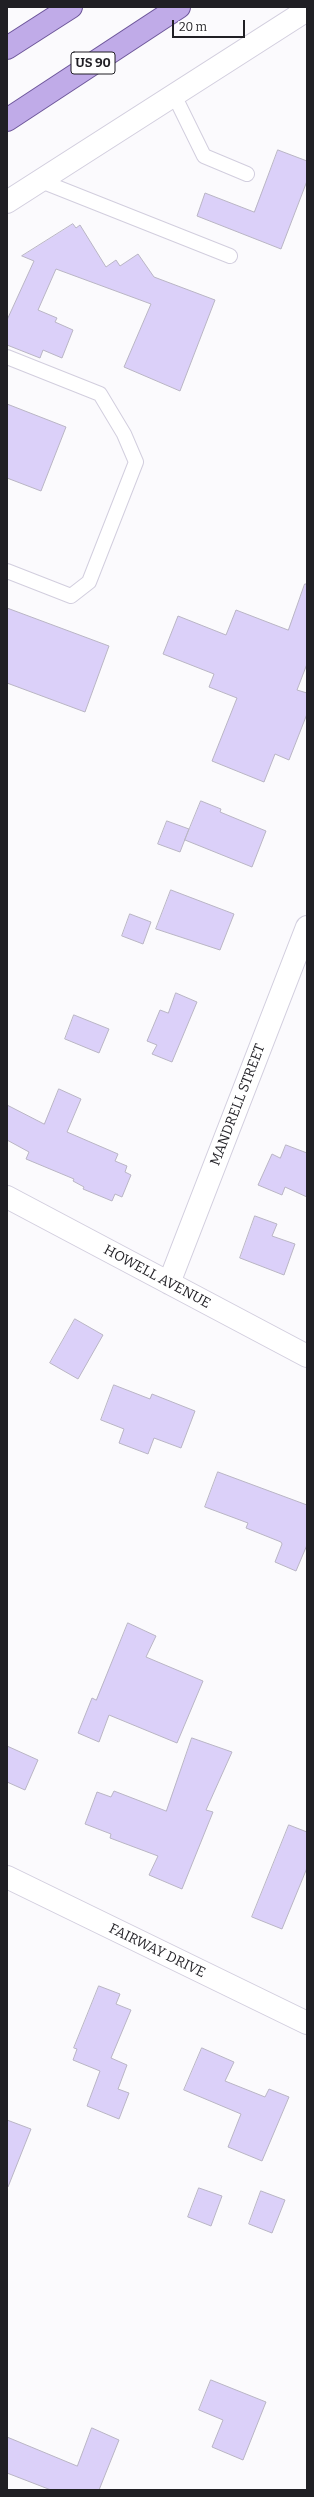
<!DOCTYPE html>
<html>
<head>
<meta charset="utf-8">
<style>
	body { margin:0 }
	#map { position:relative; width:314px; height:2497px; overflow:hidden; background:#fbfafd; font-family:Bitter,serif }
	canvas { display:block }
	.frame { position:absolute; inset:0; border:8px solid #201f24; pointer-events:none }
	.scale { position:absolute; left:172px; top:20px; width:73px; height:18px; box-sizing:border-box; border:2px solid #201f24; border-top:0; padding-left:5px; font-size:12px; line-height:14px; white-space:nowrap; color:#201f24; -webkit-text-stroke:3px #fff; paint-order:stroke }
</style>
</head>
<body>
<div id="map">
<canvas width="314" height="2497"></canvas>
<div class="frame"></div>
<div class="scale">20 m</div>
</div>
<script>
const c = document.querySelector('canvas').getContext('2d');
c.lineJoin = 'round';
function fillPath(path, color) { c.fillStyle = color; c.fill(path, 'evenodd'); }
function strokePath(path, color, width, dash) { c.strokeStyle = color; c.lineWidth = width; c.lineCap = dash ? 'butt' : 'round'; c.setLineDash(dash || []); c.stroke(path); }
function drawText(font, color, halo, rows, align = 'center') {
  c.font = font + ' Bitter,serif'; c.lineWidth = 3.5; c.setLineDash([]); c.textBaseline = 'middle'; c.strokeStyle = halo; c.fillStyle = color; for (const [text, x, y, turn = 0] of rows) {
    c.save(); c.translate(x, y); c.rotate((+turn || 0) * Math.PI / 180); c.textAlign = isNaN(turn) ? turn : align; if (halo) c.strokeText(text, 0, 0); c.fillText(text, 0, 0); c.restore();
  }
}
const building = new Path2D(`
	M278 150 307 161V181L281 249 197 216 205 193 254 212Z
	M73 224 76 228 80 225 106 267 116 260 120 266 138 254 154 277 215 300 180 391 124 367 151 304 56 269 38 310 57 318 55 322 73 330 62 358 43 350 40 358 7 345V320L34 261 22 256Z
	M7 404 66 427 41 491 7 478Z
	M305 584H307V664L297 690 307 693V714L289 760 275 754 264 782 212 761 237 698 209 687 214 674 163 654 178 616 226 635 236 610 288 630Z
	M7 608 109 646 85 712 7 683Z
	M201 801 221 809 220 812 266 831 252 867 185 840Z
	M167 821 189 829 180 852 158 844Z
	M171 890 234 914 220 950 156 929Z
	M130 914 151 922 143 944 122 936Z
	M176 993 197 1002 172 1062 152 1054 157 1045 147 1041 160 1010 168 1013Z
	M74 1015 109 1029 99 1053 65 1039Z
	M59 1089 81 1099 67 1132 118 1154 115 1161 127 1166 125 1172 131 1175 122 1197 115 1194 112 1201 83 1189 84 1187 73 1181 74 1179 26 1159 29 1152 7 1140V1105L44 1124Z
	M286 1145 307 1153V1197L285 1187 282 1195 258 1185 272 1154 280 1158Z
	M255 1216 277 1224 272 1236 295 1244 284 1275 240 1258Z
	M75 1319 103 1335 78 1379 50 1363Z
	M114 1385 150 1399 152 1394 195 1411 181 1448 154 1438 148 1454 119 1443 124 1429 101 1420Z
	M218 1472 307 1505V1545L296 1571 275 1562 282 1544 281 1542 246 1528 248 1523 205 1507Z
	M128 1623 156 1636 146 1657 203 1681 177 1743 109 1715 99 1742 78 1733 92 1698 96 1700Z
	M192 1738 232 1752 206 1810 213 1812 182 1889 149 1875 158 1856 110 1838 111 1834 85 1824 97 1792 111 1797 114 1791 166 1811Z
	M7 1746 38 1760 25 1790 7 1782Z
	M289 1825 307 1832V1868L282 1929 252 1917Z
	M99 1986 120 1994 116 2004 131 2010 111 2058 127 2065 118 2089 129 2093 119 2119 87 2106 100 2071 73 2060 77 2049 74 2048Z
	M202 2048 234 2062 225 2081 265 2097 269 2089 289 2097 262 2161 228 2147 241 2114 184 2090Z
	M7 2120 31 2129 8 2187H7Z
	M199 2188 222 2196 211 2226 188 2217Z
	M261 2191 285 2200 272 2233 249 2224Z
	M211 2380 266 2402 243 2460 212 2447 223 2420 199 2410Z
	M92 2428 119 2440 99 2490H51L7 2473V2437L77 2466Z`);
const service = new Path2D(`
	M174 95 204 156 247 174
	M41 181 230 256
	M7 357 100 394 124 434 136 462 89 582 71 596 7 571`);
const minor = new Path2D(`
	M7 202 307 10
	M7 1197 307 1356
	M169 1283 307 927
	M7 1877 307 2023`);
const primary = new Path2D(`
	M7 48 71 7
	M7 120 179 7`);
const shields = [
	[93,63,44]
];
const shieldNames = [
	["US 90",93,63]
];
const streetNames = [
	["MANDRELL STREET",238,1105,-69],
	["HOWELL AVENUE",157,1277,28],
	["FAIRWAY DRIVE",157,1951,26]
];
fillPath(building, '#dbd0f9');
strokePath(building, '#b9b5c4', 1);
strokePath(service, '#d2cede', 16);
strokePath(minor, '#d2cede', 24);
strokePath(primary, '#6d569a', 24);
strokePath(service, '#fff', 14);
strokePath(minor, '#fff', 22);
strokePath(primary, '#c0abe8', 22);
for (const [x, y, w] of shields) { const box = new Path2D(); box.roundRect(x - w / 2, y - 11, w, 22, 3); c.fillStyle = '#fff'; c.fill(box); strokePath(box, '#201f24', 1); }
drawText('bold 13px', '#201f24', null, shieldNames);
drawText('14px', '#201f24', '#fff', streetNames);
</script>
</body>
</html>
